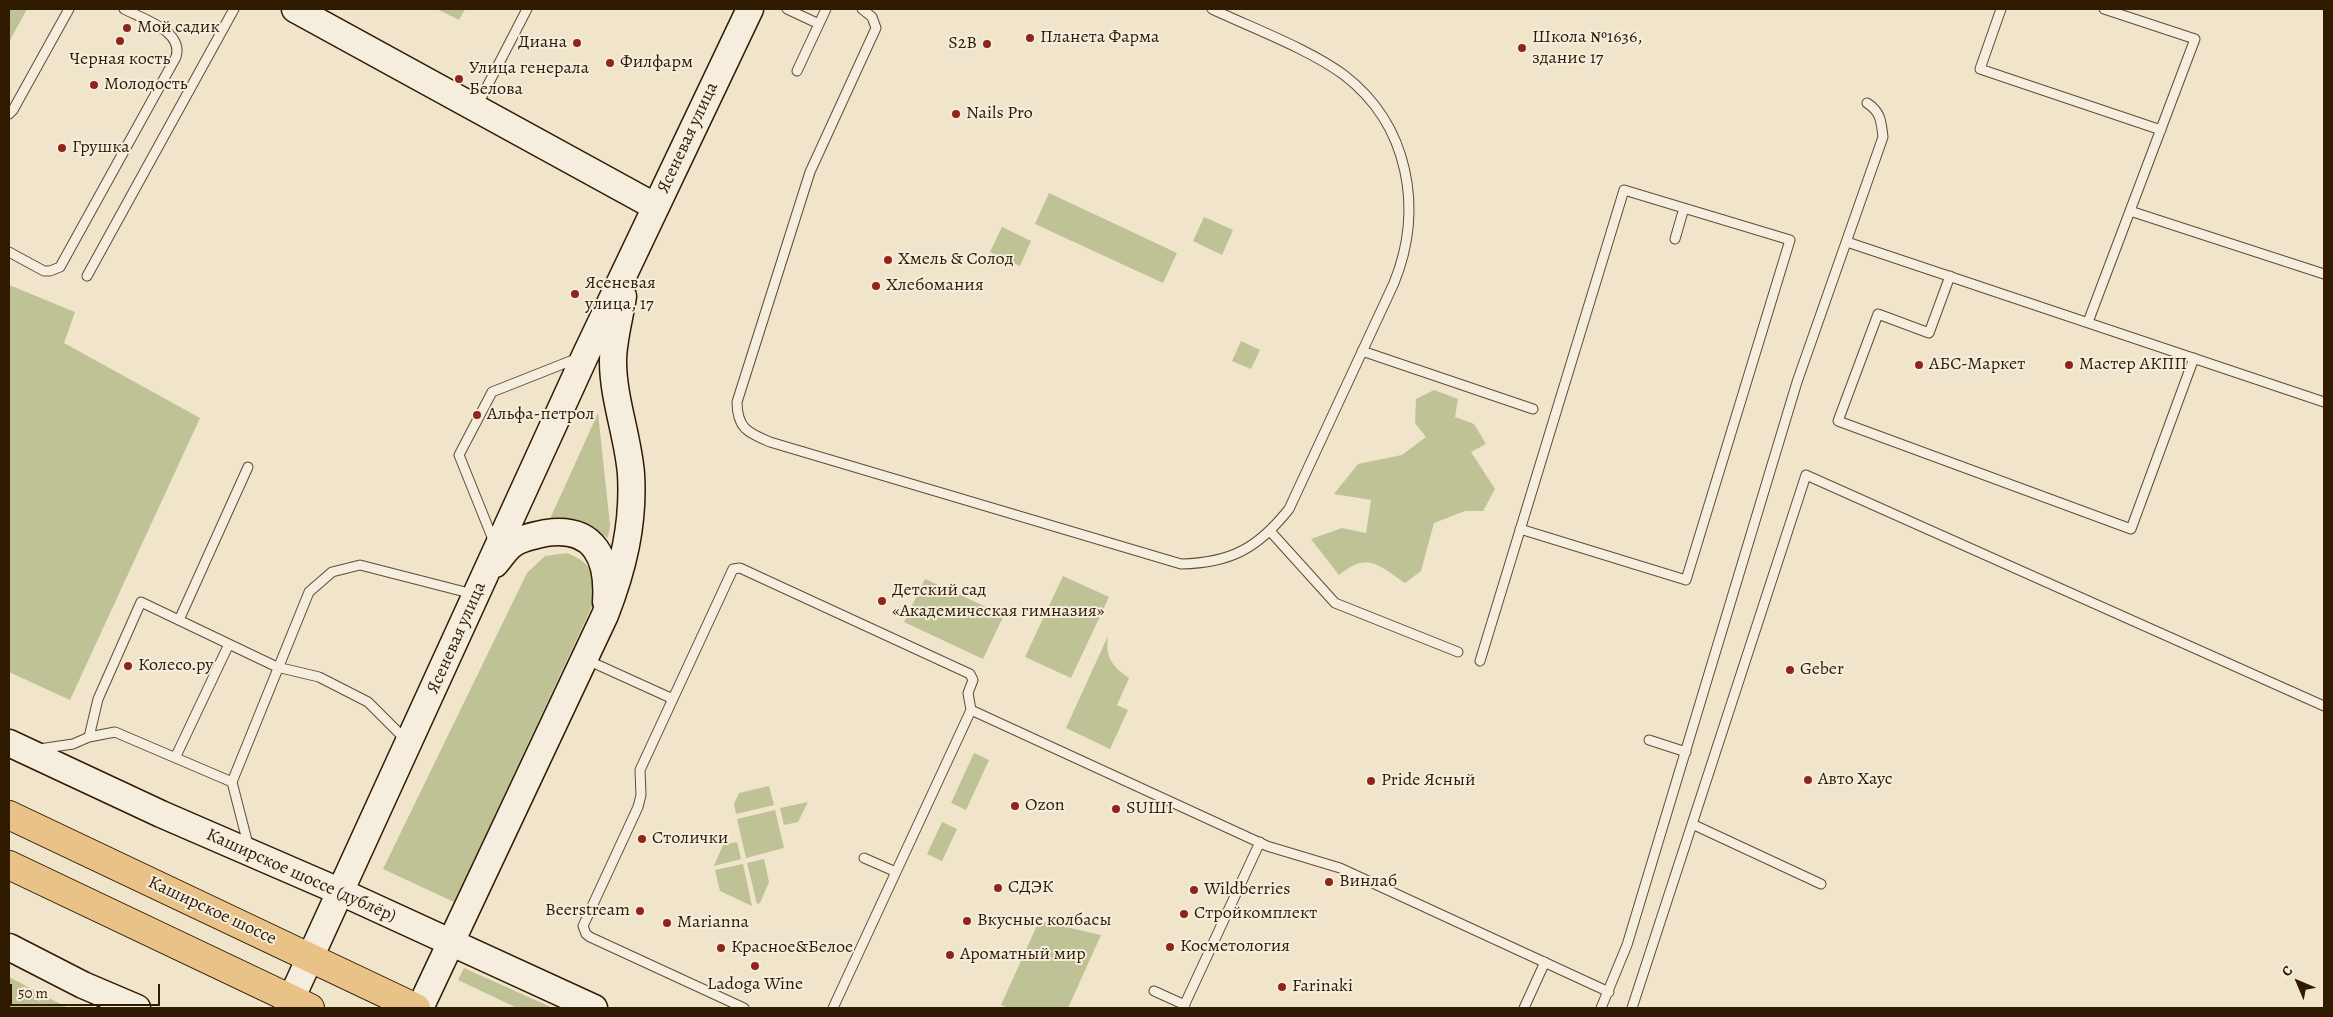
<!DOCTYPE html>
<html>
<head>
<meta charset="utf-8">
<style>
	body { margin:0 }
	#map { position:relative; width:2333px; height:1017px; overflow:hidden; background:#f0e4cb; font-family:Alegreya,serif }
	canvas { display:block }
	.frame { position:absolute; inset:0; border:10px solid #301a00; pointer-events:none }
	.north { position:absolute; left:2273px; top:957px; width:50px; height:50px; -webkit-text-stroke:4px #f5eddd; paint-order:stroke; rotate:315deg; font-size:14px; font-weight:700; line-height:20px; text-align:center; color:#301a00 }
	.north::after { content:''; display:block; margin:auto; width:18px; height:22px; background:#301a00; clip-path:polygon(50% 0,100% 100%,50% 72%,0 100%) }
	.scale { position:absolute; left:10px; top:984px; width:150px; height:22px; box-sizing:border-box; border:2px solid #301a00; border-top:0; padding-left:6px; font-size:15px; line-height:18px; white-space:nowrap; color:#301a00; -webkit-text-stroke:4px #f5eddd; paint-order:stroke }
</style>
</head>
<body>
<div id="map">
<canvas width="2333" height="1017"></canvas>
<div class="frame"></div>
<div class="north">С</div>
<div class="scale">50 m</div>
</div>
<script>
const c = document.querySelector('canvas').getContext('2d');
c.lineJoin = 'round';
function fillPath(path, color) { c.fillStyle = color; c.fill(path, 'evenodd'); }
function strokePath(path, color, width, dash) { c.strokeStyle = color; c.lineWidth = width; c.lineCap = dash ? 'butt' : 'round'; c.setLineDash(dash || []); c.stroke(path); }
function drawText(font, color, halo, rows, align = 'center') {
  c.font = font + ' Alegreya,serif'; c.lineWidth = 4; c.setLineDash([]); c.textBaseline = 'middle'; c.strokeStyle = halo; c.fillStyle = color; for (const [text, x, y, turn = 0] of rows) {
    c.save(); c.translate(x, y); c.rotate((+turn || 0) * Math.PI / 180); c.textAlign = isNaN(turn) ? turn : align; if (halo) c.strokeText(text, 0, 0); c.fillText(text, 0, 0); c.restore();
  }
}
const green = new Path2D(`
	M9 9H27L9 42Z
	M437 9H465L459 20Z
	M1049 193 1177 253 1163 283 1035 224Z
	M1204 217 1233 230 1222 255 1193 241Z
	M1002 227 1031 241 1020 266 990 252Z
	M9 285 75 312 64 343 200 418 70 700 9 672Z
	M1241 341 1260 350 1251 369 1232 361Z
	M1434 390 1458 399 1455 417 1474 424 1486 444 1471 452 1495 489 1483 511H1465L1434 523 1421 571 1405 583C1378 565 1368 551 1339 575L1311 539 1342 528 1366 533 1371 500 1334 494 1358 464 1402 455 1426 437 1415 423 1416 399Z
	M598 413 610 525 608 538C589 525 573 520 550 519Z
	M567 553C594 564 595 575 594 602L454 902 383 869 527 573 545 556Z
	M1063 576 1109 597 1071 678 1025 657Z
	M925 579 1004 615 983 659 904 622Z
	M1108 636C1105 658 1112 666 1129 678L1117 705 1128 710 1110 749 1066 728Z
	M974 753 989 760 966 810 951 803Z
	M769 786 774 805 736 814 734 804 739 793Z
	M808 802 798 822 784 825 780 808Z
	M775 810 784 848 746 858 737 819Z
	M942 822 957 829 942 861 927 854Z
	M737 842 741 859 714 866 723 845Z
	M764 859 769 882 760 903 757 904 747 863Z
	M743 864 752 906 720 891 715 870Z
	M1039 921 1101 935 1068 1008H1008L1001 1005Z
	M464 968 553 1008H517L458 980Z
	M9 977 68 1008H9Z`);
const lane = new Path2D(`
	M787 9 819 24
	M862 9 872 17 876 28 810 172 737 402C737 428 748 433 770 442L1181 564C1231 563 1258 548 1289 509L1394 283C1424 209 1409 125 1344 75 1309 49 1252 28 1212 9
	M2001 9 1980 69 2161 130
	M797 71 826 9
	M477 106 527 9
	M9 114 13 110 69 9
	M2130 211 2324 274
	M1675 239 1684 208
	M1847 242 2324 402
	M9 252 44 271H50L60 267 176 57C184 31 143 19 124 9
	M87 276 234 9
	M1950 276 1929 333 1878 314 1838 421 2131 529 2194 358
	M2088 322 2195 39 2104 9
	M1362 351 1533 409
	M1270 531 1335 603 1458 652
	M494 542 459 455 492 392 578 358
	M179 620 248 467
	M587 660 673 699
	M1480 661 1624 190 1790 240 1686 580 1520 529
	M89 737 115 732 232 782 309 592 332 572 360 565 473 594
	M1649 740 1686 752
	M39 749 73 744 89 737 98 699 141 602 277 667 319 677 368 702 406 740
	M176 756 229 644
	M232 782 249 848
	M1692 824 1821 884
	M864 858 896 872
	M1154 991 1185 1005
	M744 1008 590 937 586 934 583 926 638 807 641 795 640 770 733 569 740 568 970 674 973 680 968 693 971 710
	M833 1008 971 710 1267 846 1340 868 1609 992
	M1183 1008 1260 842
	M1524 1008 1545 962
	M1601 1008 1627 945 1797 382 1883 137C1881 121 1881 112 1867 103
	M1632 1008 1806 475 2324 706`);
const secondary = new Path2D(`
	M295 9 656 207
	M495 564C501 557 506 549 513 544 521 538 536 535 546 533 595 526 609 559 606 602
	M9 743 161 814 341 892 594 1008
	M9 947 83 985 137 1008
	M287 1008 585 356 750 9
	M420 1008 605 615C623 569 634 524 631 474 628 436 613 399 613 361 613 340 620 317 623 296`);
const primary = new Path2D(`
	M9 815 416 1008
	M9 865 310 1008`);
const markers = [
	[127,28,5,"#8f2418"],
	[1030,38,5,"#8f2418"],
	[120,41,5,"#8f2418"],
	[577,43,5,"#8f2418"],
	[987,44,5,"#8f2418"],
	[1522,48,5,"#8f2418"],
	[610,63,5,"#8f2418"],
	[459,79,5,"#8f2418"],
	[94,85,5,"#8f2418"],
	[956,114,5,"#8f2418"],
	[62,148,5,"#8f2418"],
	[888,260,5,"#8f2418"],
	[876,286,5,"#8f2418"],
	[575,294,5,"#8f2418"],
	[1919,365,5,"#8f2418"],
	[2069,365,5,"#8f2418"],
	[477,415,5,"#8f2418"],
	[882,601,5,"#8f2418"],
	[128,666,5,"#8f2418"],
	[1790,670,5,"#8f2418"],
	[1808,780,5,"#8f2418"],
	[1371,781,5,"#8f2418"],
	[1015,806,5,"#8f2418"],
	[1116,809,5,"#8f2418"],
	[642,839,5,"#8f2418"],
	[1329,882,5,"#8f2418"],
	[998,888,5,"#8f2418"],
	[1194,890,5,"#8f2418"],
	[640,911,5,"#8f2418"],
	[1184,914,5,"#8f2418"],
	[967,921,5,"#8f2418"],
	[667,923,5,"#8f2418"],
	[1170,947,5,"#8f2418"],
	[721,948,5,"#8f2418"],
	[950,955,5,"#8f2418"],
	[755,966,5,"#8f2418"],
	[1282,987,5,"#8f2418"]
];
const poiNames = [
	["Мой садик",137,28],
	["Планета Фарма",1040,38],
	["Школа №1636,",1532,38],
	["здание 17",1532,59],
	["Диана",567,43,"right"],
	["S2B",977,44,"right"],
	["Черная кость",120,60,"center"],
	["Филфарм",620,63],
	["Улица генерала",469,69],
	["Белова",469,90],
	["Молодость",104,85],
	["Nails Pro",966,114],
	["Грушка",72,148],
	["Хмель & Солод",898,260],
	["Ясеневая",585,284],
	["улица, 17",585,305],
	["Хлебомания",886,286],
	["АБС-Маркет",1929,365],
	["Мастер АКПП",2079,365],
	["Альфа-петрол",487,415],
	["Детский сад",892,591],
	["«Академическая гимназия»",892,612],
	["Колесо.ру",138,666],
	["Geber",1800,670],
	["Авто Хаус",1818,780],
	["Pride Ясный",1381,781],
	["Ozon",1025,806],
	["SUШI",1126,809],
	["Столички",652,839],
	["Винлаб",1339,882],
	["СДЭК",1008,888],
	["Wildberries",1204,890],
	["Beerstream",630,911,"right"],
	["Стройкомплект",1194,914],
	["Вкусные колбасы",977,921],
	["Marianna",677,923],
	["Косметология",1180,947],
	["Красное&Белое",731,948],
	["Ароматный мир",960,955],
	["Ladoga Wine",755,985,"center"],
	["Farinaki",1292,987]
];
const streetNames = [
	["Ясеневая улица",688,138,-65],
	["Ясеневая улица",457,638,-66],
	["Каширское шоссе (дублёр)",301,876,24],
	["Каширское шоссе",212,911,25]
];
fillPath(green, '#bec294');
strokePath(lane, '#604c33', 11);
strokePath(secondary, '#301a00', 29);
strokePath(primary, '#301a00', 30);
strokePath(lane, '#f5eddd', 9);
strokePath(secondary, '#f5eddd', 26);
strokePath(primary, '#e8c286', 28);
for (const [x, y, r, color] of markers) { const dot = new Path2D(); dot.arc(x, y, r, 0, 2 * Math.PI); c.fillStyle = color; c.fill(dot); strokePath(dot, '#f5eddd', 2); }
drawText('18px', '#301a00', '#f5eddd', poiNames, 'left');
drawText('18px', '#301a00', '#f5eddd', streetNames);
</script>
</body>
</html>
